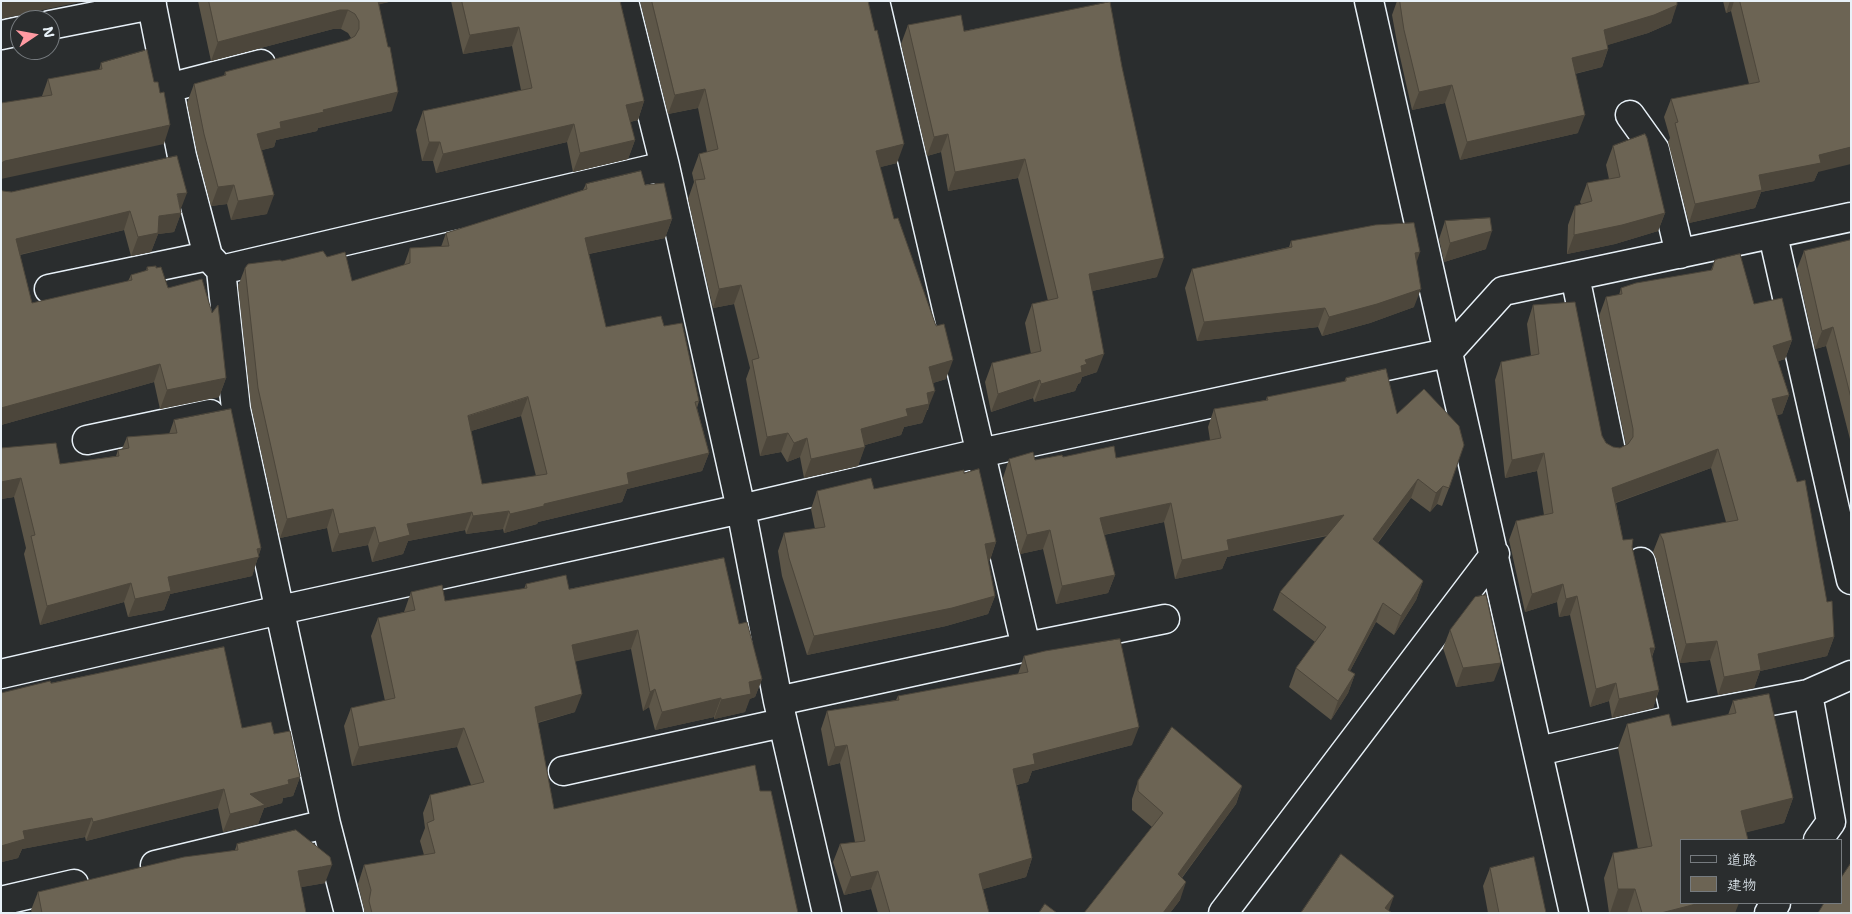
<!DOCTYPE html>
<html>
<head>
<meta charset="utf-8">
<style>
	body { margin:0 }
	#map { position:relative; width:1852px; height:914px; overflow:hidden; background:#2a2d2e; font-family:"Shantell Sans","Klee One",sans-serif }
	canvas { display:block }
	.frame { position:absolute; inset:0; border:2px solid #e8f1f8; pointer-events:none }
	.legend { position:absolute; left:1680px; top:839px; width:162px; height:65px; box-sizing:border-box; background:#2a2d2e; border:1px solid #767b7f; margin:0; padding:6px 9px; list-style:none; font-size:15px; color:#e8f1f8 }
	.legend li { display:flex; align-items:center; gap:10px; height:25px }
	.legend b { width:25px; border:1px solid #767b7f }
	.north { position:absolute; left:10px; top:10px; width:50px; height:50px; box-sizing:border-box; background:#2a2d2e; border:1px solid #767b7f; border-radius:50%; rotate:78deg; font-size:14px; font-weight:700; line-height:20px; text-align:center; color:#e8f1f8 }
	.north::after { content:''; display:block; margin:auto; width:18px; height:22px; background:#ff9aa2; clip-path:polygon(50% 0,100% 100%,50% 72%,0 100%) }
</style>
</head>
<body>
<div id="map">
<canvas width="1852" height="914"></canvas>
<div class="frame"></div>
<ul class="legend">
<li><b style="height:6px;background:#2a2d2e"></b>道路</li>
<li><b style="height:14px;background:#6c6454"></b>建物</li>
</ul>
<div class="north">N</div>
</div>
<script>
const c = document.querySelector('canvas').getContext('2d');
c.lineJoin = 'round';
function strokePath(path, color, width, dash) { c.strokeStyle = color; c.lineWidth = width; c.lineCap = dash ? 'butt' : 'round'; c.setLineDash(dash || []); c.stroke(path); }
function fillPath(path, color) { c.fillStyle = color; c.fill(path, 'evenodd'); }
const street = new Path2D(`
	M151 1 182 156 208 256 221 270 236 409 326 824 349 913
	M624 1 665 166 741 509 778 701 827 913
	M1369 1 1574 913
	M50 25 152 5
	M1 35 20 31
	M168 88 261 64
	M1630 115 1655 150 1680 254
	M1773 235 1851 580
	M221 270 665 166
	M1575 276 1611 451
	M49 289 208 256
	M87 440 210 414
	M1641 562 1676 719
	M1026 647 1165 619
	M1 674 280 610 741 509 980 453 1447 353 1503 291 1851 217
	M1808 694 1831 822 1818 840
	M778 701 1026 647 875 1
	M1539 751 1676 719 1808 694 1851 675
	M563 771 782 723
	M155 865 326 824
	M1 901 74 884
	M1223 913 1495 554
	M1769 913 1776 903`);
const wall = new Path2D(`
	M198 1H393L379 4 392 111 318 128 317 131 276 140 274 147 262 150 267 214 231 220 227 204 211 206 197 152 187 103 194 84 224 76 225 72 348 40 351 38 348 33 341 29H333L211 61Z
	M451 1H620L644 101 638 120 630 122 635 140 628 159 573 172 567 142 436 173 433 161H422L416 130 423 111 521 90 512 46 463 54Z
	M640 1H868L897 163 880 167 894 219 946 379 933 383 928 410H927L922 423 904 427 901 435 865 445 858 466 804 478 800 457 787 462 781 452 760 456 746 379 750 368 734 304 713 308 688 199 694 182 692 173 699 154 707 152 698 108 668 114Z
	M1397 1H1677L1671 23 1648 33 1607 45 1608 49 1602 67 1575 74 1578 133 1460 160 1445 103 1412 110 1398 48 1392 15Z
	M1723 1H1851L1818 172 1814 181 1761 192 1755 208 1689 223 1668 142 1670 138 1664 117 1671 99 1749 84 1731 11 1726 13Z
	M908 25 964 31 1157 277 1092 291 1097 372 1082 377 1080 383 1078 384 1075 391 1034 402 1033 398 991 412 985 382 992 363 1031 354 1025 323 1032 304 1048 301 1018 178 948 191 941 152 927 156 901 44Z
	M101 63 164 144 42 96 48 79 99 70Z
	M1613 146 1665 213 1658 231 1615 244 1567 254 1568 225 1575 206 1581 204 1580 202 1587 183 1609 179 1606 165Z
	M586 184 645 185 672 219 665 238 589 254 606 327 664 326 699 401 697 408 709 453 702 471 627 489 622 502 538 522 537 524 504 533 503 529 466 534 465 530 408 541 403 554 372 562 368 545 332 552 327 528 280 538 251 406 238 286 245 268 282 261 327 257 352 281 404 265 410 248 441 247 446 233 583 190ZM521 416 536 476 482 484 471 431Z
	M3 191 180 210 181 213 174 232 158 234 151 252 131 256 124 230 20 255 32 303 128 281 131 275 146 271 147 267 156 268 226 378 219 397 160 409 154 382 1 425Z
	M1445 221 1486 249 1444 262 1439 239Z
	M1851 240V443L1826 346 1815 349 1797 269 1804 251Z
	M1291 241 1416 263 1414 307 1370 323 1322 336 1318 327 1197 341 1185 288 1192 269 1289 247Z
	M1715 260 1754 304 1792 340 1785 359 1778 361 1789 395 1782 414 1777 415 1834 637 1827 656 1760 671 1754 688 1718 695 1710 660 1680 663 1656 559 1653 552 1660 534 1726 522 1711 468 1616 503 1623 540 1632 547 1655 648 1652 657 1659 690 1653 708 1612 718 1609 701 1590 707 1570 615 1559 617 1557 602 1525 612 1509 540 1516 521 1544 515 1537 471 1505 478 1495 380 1501 362 1531 356 1527 324 1533 305 1606 443 1613 447 1620 448 1626 445 1599 316 1606 297 1619 295 1621 288 1711 270Z
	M1346 378 1397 414 1449 488 1442 506 1437 504 1430 512 1411 498 1378 543 1423 581 1416 600 1394 635 1376 622 1350 671 1355 674 1348 693 1331 720 1289 687 1296 668 1315 642 1273 610 1280 592 1327 536 1227 557 1222 569 1175 579 1164 522 1104 535 1115 575 1108 593 1056 604 1043 549 1020 554 1003 478 1009 459 1035 460 1063 457 1116 458 1210 440 1208 427 1214 409 1266 400 1267 397 1344 382Z
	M174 420 261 548 252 576 170 594 164 610 128 617 124 602 40 625 24 554 26 548 14 497 1 499V448L60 464 116 456 118 450 122 449 127 437 169 434Z
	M964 473 996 542 990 560H988L995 596 988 614 946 626 807 655 782 576 778 551 784 533 815 529 811 509 817 491 874 489Z
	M526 584 569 589 739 624 762 679 755 697 749 699 745 712 714 719V717L655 730 649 707 643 711 631 649 575 661V712L538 723 554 809 760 791 798 913H364V909L358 884 364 865 424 855 420 841 425 828 423 813 430 795 471 785 457 747 352 766 344 726 351 708 385 701 371 636 378 618 404 612 411 592 445 601 524 589Z
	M1450 630 1494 681 1456 687 1443 648Z
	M1024 656 1132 745 1032 771 1028 782 1017 785 1032 858 1026 877 983 889 989 913H878L871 889 844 895 833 862 840 844 855 842 840 763 828 766 821 729 827 711 896 700 898 696 1018 674Z
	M51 683 242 728 274 734 300 777 293 796 283 798 282 803 264 808 258 824 223 832 218 808 86 841 85 837 22 849 18 858 2 862 1 864V693Z
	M1733 701 1793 798 1784 823 1746 832 1735 913H1609L1604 878 1613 853 1638 849 1618 748 1627 724 1672 726 1728 715Z
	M1138 781 1242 786 1236 804 1182 878 1180 900 1170 913H1084L1152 827 1132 810V799Z
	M237 844 325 883 301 887 306 913H32L31 910 38 892 235 850Z
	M1490 868 1546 913H1488L1483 886Z`);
const shadedWall = new Path2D(`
	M80 1V2L1 19V2Z
	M371 1H393L369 7Z
	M1730 1H1734L1731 11 1726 13Z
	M1677 5 1671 23 1648 33 1598 48 1604 30Z
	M340 10H348L341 29H333L211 61 218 42Z
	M519 27 512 46 463 54 470 35Z
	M1608 49 1602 67 1565 76 1572 58Z
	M1452 85 1445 103 1412 110 1419 92Z
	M705 89 698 108 668 114 675 95Z
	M398 92 392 111 318 128 317 131 276 140 274 147 250 153 257 134 280 122 323 110Z
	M644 101 638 120 620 124 626 105Z
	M1585 115 1578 133 1460 160 1467 142Z
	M574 124 567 142 436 173 443 154Z
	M170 125 164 144 1 179V163L5 161Z
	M948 134 941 152 927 156 934 137Z
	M635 140 628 159 573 172 580 153Z
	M429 142H440L433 161H422Z
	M904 144 897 163 869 170 876 151Z
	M1851 147V164L1818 172 1814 181 1761 192 1755 208 1689 223 1695 204 1759 175 1819 155Z
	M1025 159 1018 178 948 191 955 172Z
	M234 185 227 204 211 206 218 187Z
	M187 193 180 211 177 194Z
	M274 195 267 214 231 220 238 201Z
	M130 211 124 230 9 257 16 239Z
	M181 213 174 232 158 234 151 252 131 256 138 237 159 216Z
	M1665 213 1658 231 1615 244 1567 254 1574 235Z
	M672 219 665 238 578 256 585 238Z
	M1492 231 1486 249 1444 262 1450 243Z
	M1420 252 1414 270 1415 253Z
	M1164 258 1157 277 1083 293 1089 274Z
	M741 285 734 304 713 308 719 289Z
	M1421 289 1414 307 1370 323 1322 336 1329 317Z
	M1325 308 1318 327 1197 341 1204 322Z
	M1833 327 1826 346 1815 349 1822 331Z
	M1792 340 1785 359 1767 365 1773 346Z
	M1104 354 1097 372 1082 377 1080 383 1078 384 1075 391 1034 402 1041 384 1081 366 1085 360Z
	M953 360 946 379 922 386 929 367Z
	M160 364 154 382 1 425V408Z
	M226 378 219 397 160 409 167 390Z
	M1040 380 1033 398 991 412 998 394Z
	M935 391 922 423 904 427 901 435 854 448 861 429 906 409 927 393Z
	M1789 395 1782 414 1766 417 1772 399Z
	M528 397 521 416 461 434 468 416Z
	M788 433 781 452 760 456 767 437Z
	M807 438 800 457 787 462 794 443Z
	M865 447 858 466 804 478 811 459Z
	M1718 449 1711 468 1606 506 1612 488Z
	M709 453 702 471 627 489 622 502 538 522 537 524 504 533 510 514 544 504 627 473Z
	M1544 453 1537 471 1505 478 1512 460Z
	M21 478 14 497 1 499V482Z
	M1418 479 1411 498 1366 558 1373 539Z
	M1443 486 1437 504 1430 512 1436 493Z
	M1171 503 1164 522 1093 537 1100 518Z
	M333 509 327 528 280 538 287 519Z
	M509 511 503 529 466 534 473 516Z
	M472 512 465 530 408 541 403 554 372 562 379 543 407 524Z
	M1344 515 1337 533 1227 557 1222 569 1175 579 1182 560 1227 540Z
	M375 527 368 545 332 552 339 534Z
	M1050 530 1043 549 1020 554 1027 535Z
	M996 542 990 560 978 562 985 544Z
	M261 548 252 576 170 594 164 610 128 617 135 599 168 577Z
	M1115 575 1108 593 1056 604 1062 586Z
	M1423 581 1416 600 1394 635 1401 616Z
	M131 583 124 602 40 625 47 606Z
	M1563 584 1557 602 1525 612 1532 594Z
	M995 596 988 614 946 626 807 655 814 636Z
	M1577 596 1570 615 1559 617 1566 599Z
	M1383 603 1376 622 1341 688 1348 670Z
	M638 630 631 649 565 664 572 645Z
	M1834 637 1827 656 1760 671 1754 688 1718 695 1724 677 1758 654Z
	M1717 641 1710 660 1680 663 1686 644Z
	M1650 648H1655L1648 666Z
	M1501 663 1494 681 1456 687 1463 668Z
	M1355 674 1348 693 1331 720 1338 701Z
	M762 679 755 697 750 699 745 712 714 719 721 700 749 682Z
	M1616 683 1609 701 1590 707 1596 689Z
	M655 689 649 707 643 711 650 692Z
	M1659 690 1653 708 1612 718 1619 699Z
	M582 694 575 712 528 725 535 707Z
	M721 698 714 717 655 730 662 712Z
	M1139 727 1132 745 1032 771 1028 782 1007 787 1013 769 1033 754Z
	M464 728 457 747 352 766 359 747Z
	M847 745 840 763 828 766 835 747Z
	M300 777 293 796 283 798 282 803 264 808 258 824 223 832 230 814 250 794 288 780Z
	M1242 786 1236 804 1171 892 1178 874Z
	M224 789 218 808 86 841 93 822Z
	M1793 798 1784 823 1732 836 1741 811Z
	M92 818 85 837 22 849 18 858 2 862 1 864V846L23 831Z
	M1032 858 1026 877 973 892 979 874Z
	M332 865 325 883 291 889 298 871Z
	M878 871 871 889 844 895 851 877Z
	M1186 882 1180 900 1170 913H1163Z
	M1618 889H1635L1627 913H1610Z
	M1394 896 1388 913 1385 908Z
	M1700 903H1739L1735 913H1661Z`);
const building = new Path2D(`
	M209 1H378L388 47H390L398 92 323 110 324 112 280 122 281 128 257 134 274 195 238 201 234 185 218 187 204 134 194 84 226 75 225 72 348 40 355 36 359 29V21L355 14 348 10H340L218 42Z
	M462 1H620L644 101 626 105 635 140 580 153 574 124 443 154 440 142H429L423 111 532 88 519 27 470 35Z
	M652 1H868L875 31 877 30 904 144 876 151 894 219 898 218 936 326 944 324 953 360 929 367 935 391 927 393 929 404 906 409 908 416 861 429 865 447 811 459 807 438 794 443 788 433 767 437 752 360 759 358 741 285 719 289 695 180 705 179 699 154 718 149 705 89 675 95Z
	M1400 1H1677V5L1654 15 1604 30 1608 49 1572 58 1585 115 1467 142 1452 85 1419 92 1404 30Z
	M1740 1H1851V147L1819 155 1821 163 1759 175 1762 190 1695 204 1675 123 1678 122 1671 99 1759 82Z
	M1110 2 1122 67 1164 258 1089 274 1104 354 1085 360 1087 364 1081 366 1082 372 1041 384 1040 380 998 394 992 363 1041 351 1032 304 1058 298 1025 159 955 172 948 134 934 137 908 25 961 15 964 31Z
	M147 50 154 82H158L160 93 164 92 170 125 5 161 1 163V103L52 95 48 79 102 69 101 63Z
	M1645 134 1647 138 1665 213 1622 225 1574 235 1575 206 1592 201 1587 183 1620 177 1613 146Z
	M177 156 187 193 177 194 181 213 159 216 158 233 138 237 130 211 16 239 32 303 132 280 131 275 148 270 147 267 156 266V268L161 267 168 288 202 279 212 313 218 305 226 378 167 390 160 364 1 408V190L3 191 11 192Z
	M641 171 645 185 664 183 672 219 585 238 606 327 661 316 664 326 682 323 699 401 695 402 709 453 627 473 629 484 544 504V506L510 514 509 511 473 516 472 512 407 524 410 535 379 543 375 527 339 534 333 509 287 519 258 388 245 268 248 264 280 260 282 261 323 251 327 257 345 252 352 281 410 263V248L449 246 446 233 587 189 586 184ZM528 397 547 474 482 484 468 416Z
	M1490 218 1492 231 1450 243 1445 221Z
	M1414 223 1420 252 1415 253 1421 289 1377 304 1329 317 1325 308 1204 322 1192 269 1292 247 1291 241 1375 225Z
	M1851 240V398L1833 327 1822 331 1804 251Z
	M1740 254 1754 304 1782 298 1792 340 1773 346 1789 395 1772 399 1797 482 1805 480 1827 602 1832 601 1834 637 1758 654 1761 670 1724 677 1717 641 1686 644 1663 540 1660 534 1738 520 1718 449 1612 488 1623 540 1633 539 1632 547 1655 648H1650L1659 690 1619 699 1616 683 1596 689 1577 596 1566 599 1563 584 1532 594 1516 521 1553 513 1544 453 1512 460 1501 362 1539 354 1533 305 1575 302 1602 436 1606 443 1613 447 1620 448 1628 444 1633 437V429L1606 297 1622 294 1621 288 1636 283 1712 270 1715 260Z
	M1386 369 1397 414 1424 389 1459 426 1464 445 1449 488 1443 486 1436 493 1418 479 1373 539 1423 581 1401 616 1383 603 1348 670 1355 674 1338 701 1296 668 1326 627 1280 592 1344 515 1227 540 1229 550 1182 560 1171 503 1100 518 1115 575 1062 586 1050 530 1027 535 1009 459 1033 452 1035 460 1062 455 1063 457 1114 446 1116 458 1221 438 1214 409 1268 400 1267 397 1346 381V378Z
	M231 409 261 548 257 549 259 557 168 577 171 591 135 599 131 583 47 606 31 536 35 535 21 478 1 482V448L56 443 60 464 119 456 118 450 129 448 127 437 177 433 174 420Z
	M979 469 996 542 985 544 995 596 952 608 814 636 789 558 784 533 825 527 817 491 871 478 874 489 964 470V473Z
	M724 558 739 624 747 622 762 679 749 682 751 694 721 700V698L662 712 655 689 650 692 638 630 572 645 582 694 535 707 554 809 755 765 760 791H771L798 913H372L369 901 371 890 364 865 435 853 427 823 434 820 430 795 484 782 464 728 359 747 351 708 395 698 378 618 415 610 411 592 442 585 445 601 527 588 526 584 566 575 569 589Z
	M1486 595 1501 663 1463 668 1450 630 1475 597Z
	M1120 639 1139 727 1033 754 1035 764 1013 769 1032 858 979 874 989 913H890L878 871 851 877 840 844 865 841 847 745 835 747 827 711 899 700 898 696 1028 672 1024 656 1045 651Z
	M224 647 242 728 271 722 274 734 290 731 300 777 288 780 289 784 250 794 265 805 230 814 224 789 93 822 92 818 23 831 25 839 1 846V693L50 681 51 683Z
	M1769 694 1793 798 1741 811 1748 840H1681V903H1700L1661 913H1642L1635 889H1618L1613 853 1652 846 1627 724 1669 714 1672 726 1736 713 1733 701Z
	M1172 727 1242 786 1178 874 1186 882 1163 913H1084L1163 813 1138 791V781Z
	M296 830 330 857 332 865 298 871 306 913H42L38 892 184 857 238 850 237 844Z
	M1341 854 1394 896 1385 908 1392 913H1301Z
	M1534 857 1546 913H1499L1490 868Z
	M1851 863V913H1818L1824 903H1841V878Z
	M1045 904 1057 913H1039Z`);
strokePath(street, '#e8f1f8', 31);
strokePath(street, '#2a2d2e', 28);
fillPath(wall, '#5d5648');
fillPath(shadedWall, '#4c463b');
fillPath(building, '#6c6454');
strokePath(building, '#4c463b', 1);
</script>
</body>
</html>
